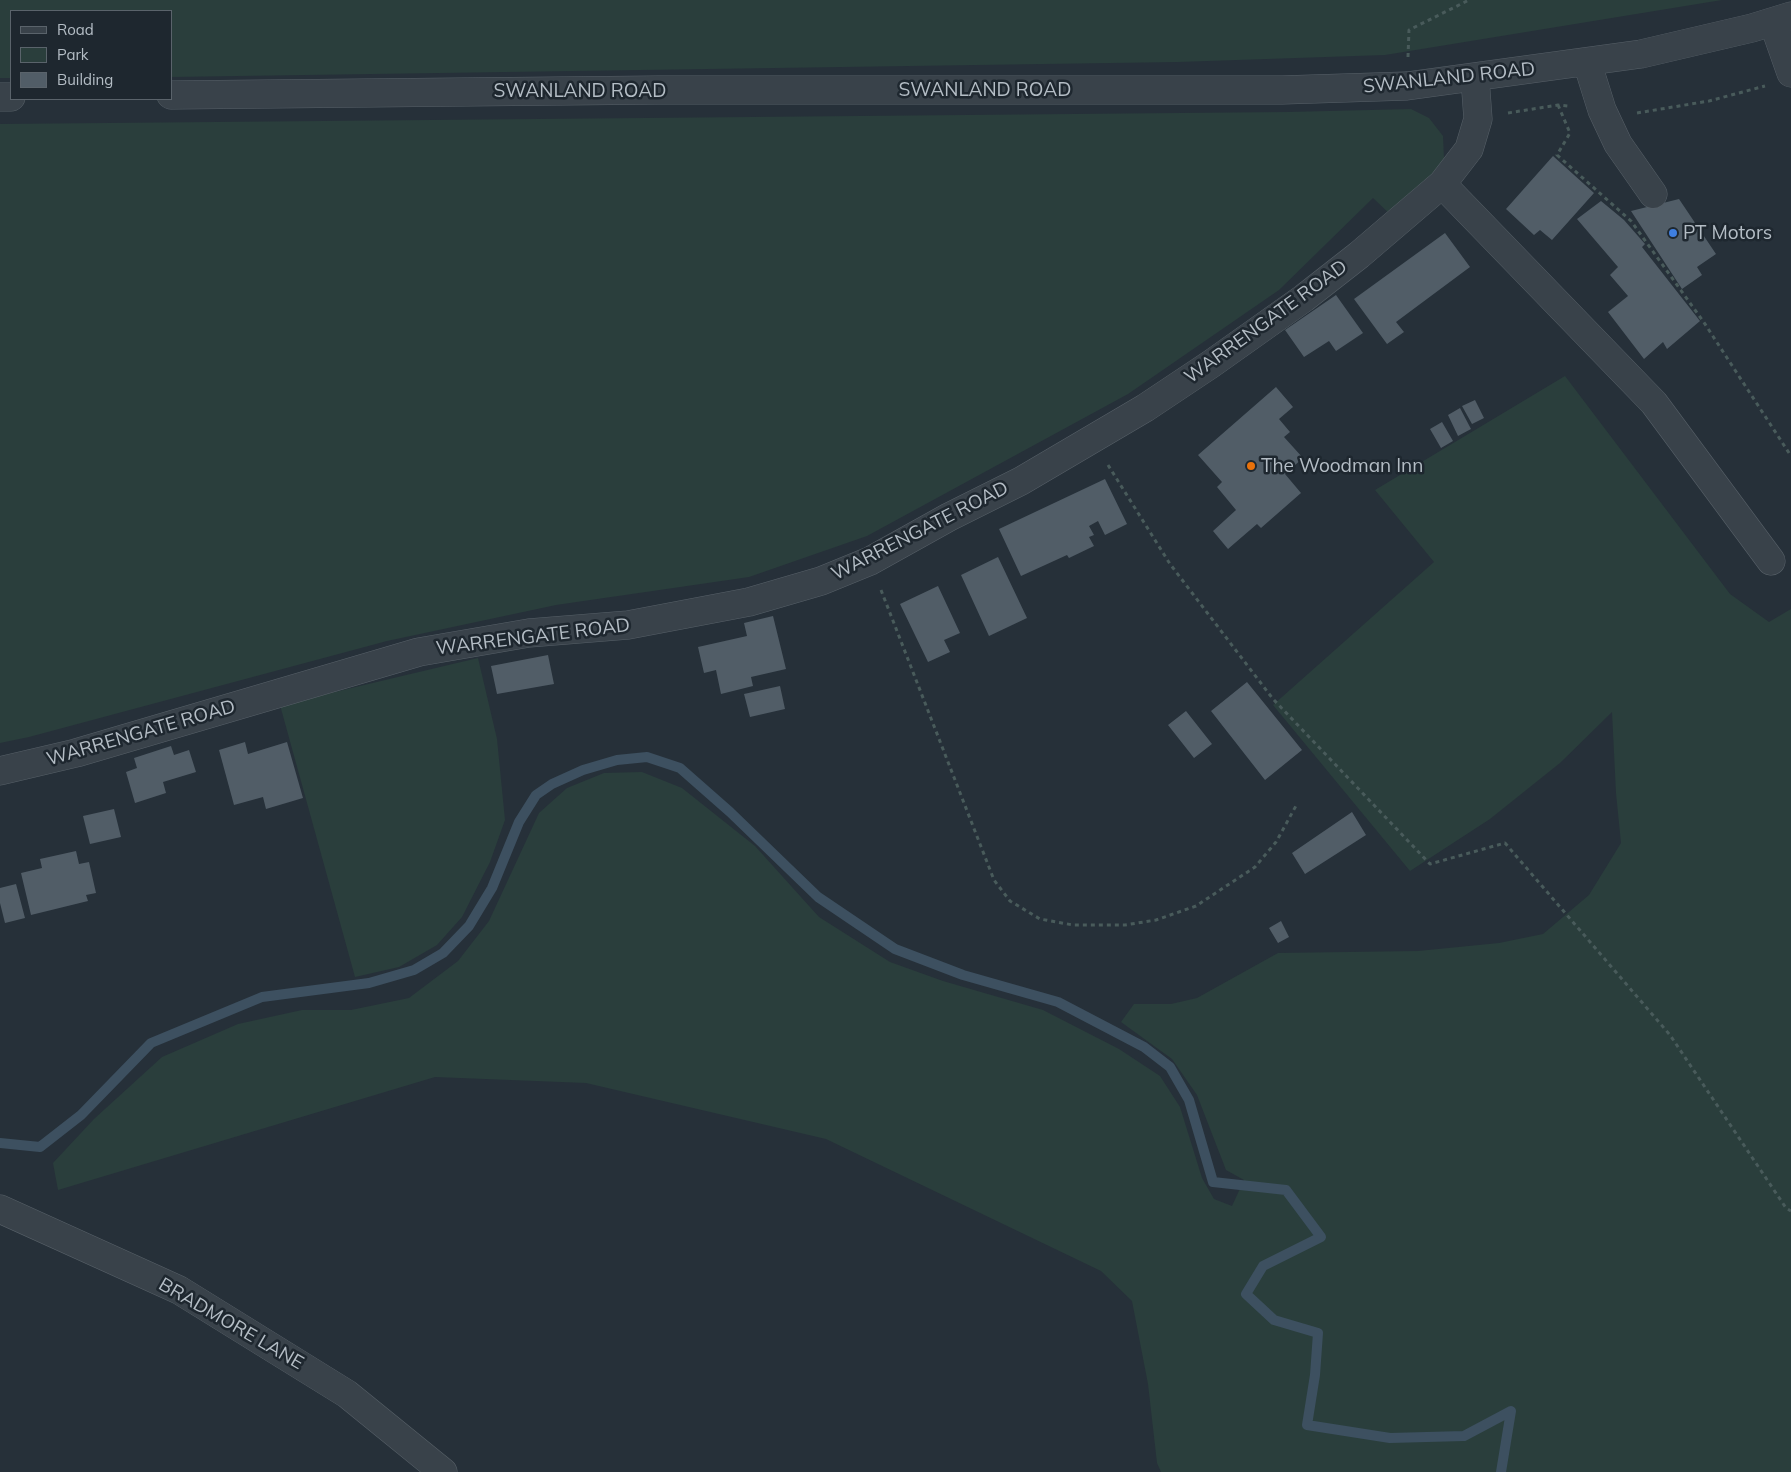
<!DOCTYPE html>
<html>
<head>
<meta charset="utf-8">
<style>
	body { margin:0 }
	#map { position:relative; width:1791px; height:1472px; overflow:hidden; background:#263039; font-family:Mulish,sans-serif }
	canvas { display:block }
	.legend { position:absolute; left:10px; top:10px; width:162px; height:90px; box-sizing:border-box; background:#1e272f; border:1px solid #5a636b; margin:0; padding:6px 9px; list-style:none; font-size:15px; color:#b4bdc5 }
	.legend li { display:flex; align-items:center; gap:10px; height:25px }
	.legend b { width:25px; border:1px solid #5a636b }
</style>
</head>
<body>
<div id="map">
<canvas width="1791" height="1472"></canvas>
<ul class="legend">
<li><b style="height:6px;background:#39424a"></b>Road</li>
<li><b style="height:14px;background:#2a3e3c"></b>Park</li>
<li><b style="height:14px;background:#515d67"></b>Building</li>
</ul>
</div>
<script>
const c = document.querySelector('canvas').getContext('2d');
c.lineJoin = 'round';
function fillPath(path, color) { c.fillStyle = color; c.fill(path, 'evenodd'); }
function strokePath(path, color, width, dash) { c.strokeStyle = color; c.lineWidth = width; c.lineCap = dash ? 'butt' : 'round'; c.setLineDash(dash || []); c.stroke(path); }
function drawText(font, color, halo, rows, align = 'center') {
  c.font = font + ' Mulish,sans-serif'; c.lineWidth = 5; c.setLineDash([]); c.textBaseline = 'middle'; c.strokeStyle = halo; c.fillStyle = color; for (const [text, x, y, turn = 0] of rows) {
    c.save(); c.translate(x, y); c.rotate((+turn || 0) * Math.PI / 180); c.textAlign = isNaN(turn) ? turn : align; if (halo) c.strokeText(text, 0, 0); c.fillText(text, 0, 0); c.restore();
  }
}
const green = new Path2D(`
	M0 0H1722L1385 55 1178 62 171 77V11H11V78H0Z
	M1411 109 1429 118 1443 136 1444 159 1432 182 1394 218 1373 198 1279 290 1128 394 867 536 749 577 556 605 387 641 29 737 0 743V124L1287 112Z
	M1565 376 1730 594 1769 622 1791 609V1472H1161L1157 1463 1148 1384 1132 1301 1101 1271 826 1139 586 1083 435 1077 58 1190 53 1163 94 1119 162 1057 238 1024 302 1010H351L409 998 458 961 489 921 539 813 567 788 604 773 642 772 682 788 755 846 819 917 890 962 943 981 1043 1010 1119 1049 1160 1076 1180 1107 1202 1178 1214 1199 1232 1206 1244 1180 1226 1170 1197 1095 1172 1059 1121 1022 1134 1004H1171L1197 998 1278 953 1418 951 1499 943 1543 934 1589 895 1621 843 1616 793 1612 712 1560 763 1490 819 1410 871 1273 705 1434 562 1375 490Z
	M478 658 497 739 505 820 490 862 462 917 437 945 399 967 355 977 280 705Z`);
const stream = new Path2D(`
	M0 1143 40 1147 81 1115 151 1043 262 997 369 983 414 970 443 953 469 926 492 888 519 822 536 795 552 784 583 770 617 760 647 757 680 768 730 812 818 897 895 949 963 975 1058 1002 1144 1047 1170 1067 1189 1100 1213 1182 1286 1190 1321 1237 1263 1266 1246 1294 1274 1320 1318 1333 1315 1375 1307 1425 1390 1438 1464 1436 1511 1411 1501 1472`);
const building = new Path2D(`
	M1553 156 1594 193 1552 240 1540 230 1534 235 1506 209Z
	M1679 199 1716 254 1697 267 1702 275 1682 289 1631 211Z
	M1601 201 1624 220 1645 244 1642 247 1700 321 1667 349 1663 342 1644 359 1608 312 1628 296 1610 275 1618 267 1577 219Z
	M1445 233 1470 267 1396 322 1404 332 1387 344 1354 299Z
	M1336 295 1363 333 1336 351 1329 341 1304 357 1285 330Z
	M1276 387 1293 407 1279 419 1290 432 1284 437 1303 458 1285 474 1301 493 1261 528 1257 524 1228 549 1213 531 1236 510 1217 487 1222 482 1198 455Z
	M1475 400 1484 418 1472 424 1462 406Z
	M1460 408 1471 429 1458 436 1448 415Z
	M1442 422 1453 441 1441 448 1430 429Z
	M1105 479 1127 524 1105 535 1098 521 1089 526 1094 535 1089 537 1094 546 1069 558 1067 555 1021 576 999 529Z
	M998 557 1027 618 989 636 961 575Z
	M938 586 960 633 944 640 950 652 928 662 900 604Z
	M773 616 786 669 751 677 753 686 721 694 716 670 704 673 698 647 747 636 744 623Z
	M548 655 554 684 497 694 491 666Z
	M1247 682 1302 750 1265 780 1211 711Z
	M780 686 785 709 750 717 744 694Z
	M1186 711 1212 744 1194 758 1168 725Z
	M245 742 248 754 287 742 303 798 266 809 263 797 234 805 219 750Z
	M171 746 174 755 189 750 196 772 163 782 166 793 135 803 126 772 137 768 134 758Z
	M114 809 121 837 90 844 83 816Z
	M1352 812 1366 835 1305 874 1292 853Z
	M76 851 79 864 89 862 96 893 86 895 88 901 31 915 21 873 42 868 40 859Z
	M16 884 25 918 5 923 0 903V888Z
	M1281 921 1289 937 1278 943 1269 928Z`);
const path = new Path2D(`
	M1408 57 1409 30 1469 0
	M1558 105 1570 133 1557 155 1631 221 1703 321 1791 456
	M1508 113 1558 105 1568 106
	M1637 113 1709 101 1765 86
	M1108 465 1170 564 1273 699 1430 864 1505 843 1670 1035 1786 1208 1791 1211
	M881 590 994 880 1010 901 1040 919 1073 925H1125L1156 920 1196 906 1255 867 1276 842 1297 804`);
const minor = new Path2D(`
	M1773 22 1791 73
	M1587 62 1602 110 1618 144 1653 194
	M171 95 658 90H1282L1407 86 1641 54 1752 28 1791 16
	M0 97H11
	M1442 184 1654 403 1771 561
	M0 771 76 753 419 652 529 633 628 625 749 602 821 581 870 561 949 517 1021 481 1145 408 1211 364 1304 298 1359 255 1442 184 1469 149 1478 119 1475 78
	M0 1209 179 1290 347 1394 443 1472`);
const markers = [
	[1673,233,5,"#3f7fe0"],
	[1251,466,5,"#e8710a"]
];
const streetNames = [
	["SWANLAND ROAD",1449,78,-6],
	["SWANLAND ROAD",985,90],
	["SWANLAND ROAD",580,91],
	["WARRENGATE ROAD",1266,322,-36],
	["WARRENGATE ROAD",920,531,-27],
	["WARRENGATE ROAD",533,637,-7],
	["WARRENGATE ROAD",141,733,-16],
	["BRADMORE LANE",231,1324,30]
];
const poiNames = [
	["PT Motors",1683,233],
	["The Woodman Inn",1261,466]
];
fillPath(green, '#2a3e3c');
strokePath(stream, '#3d5060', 10);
fillPath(building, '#515d67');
strokePath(minor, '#576068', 29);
strokePath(path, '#495b5b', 3, [4, 4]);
strokePath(minor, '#39424a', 28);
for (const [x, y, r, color] of markers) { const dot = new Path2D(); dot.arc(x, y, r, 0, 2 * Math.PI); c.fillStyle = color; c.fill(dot); strokePath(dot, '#1e272f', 2); }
drawText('19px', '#b4bdc5', '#1e272f', streetNames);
drawText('19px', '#b4bdc5', '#1e272f', poiNames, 'left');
</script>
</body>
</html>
